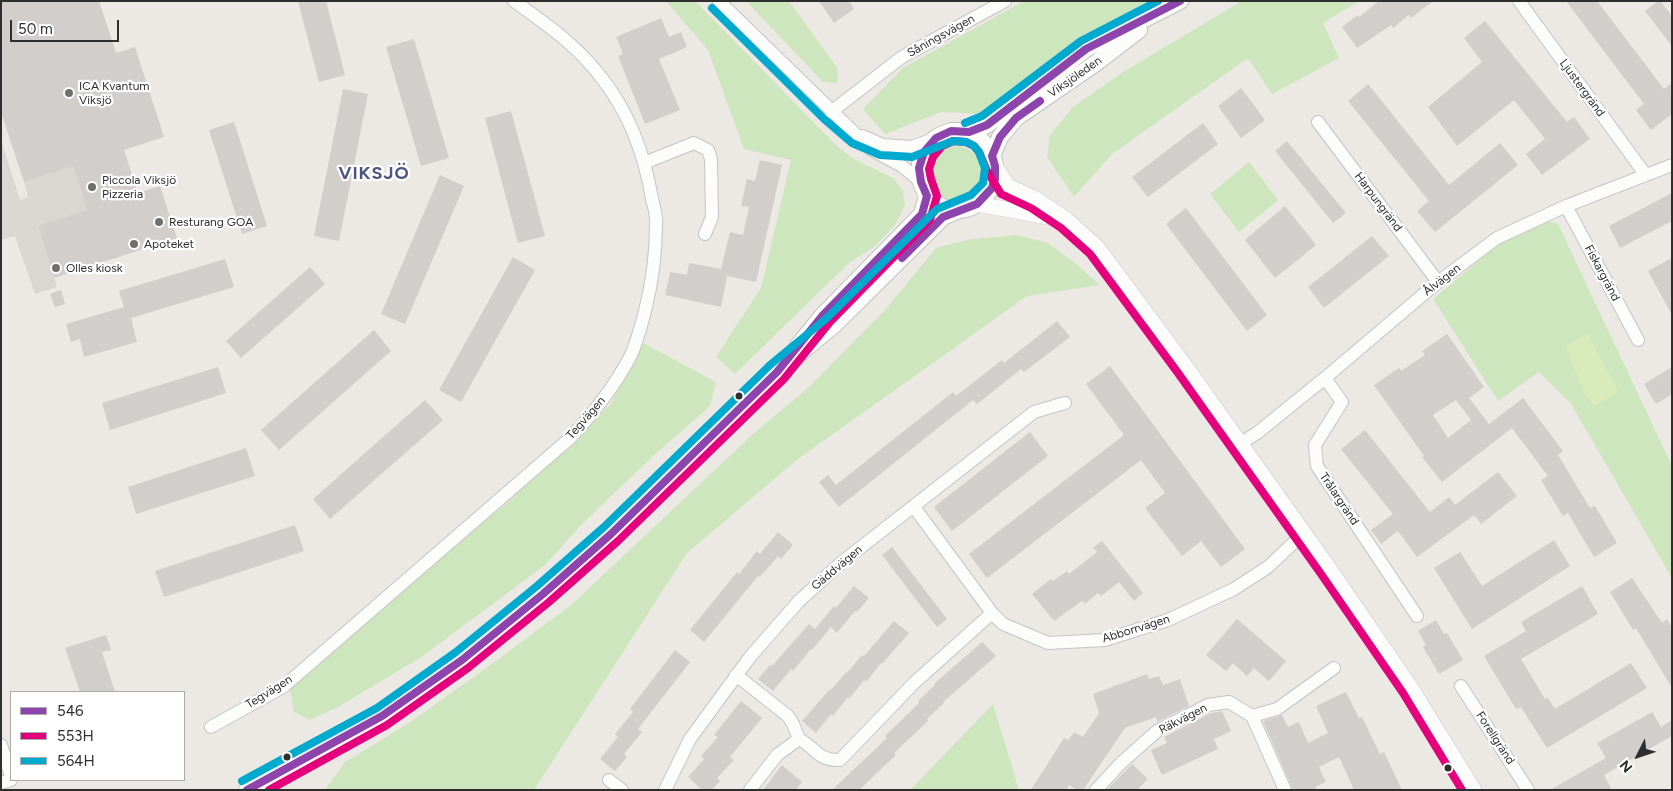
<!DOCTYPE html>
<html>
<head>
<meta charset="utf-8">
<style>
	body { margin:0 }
	#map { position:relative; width:1673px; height:791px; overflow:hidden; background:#ece8e4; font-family:Figtree,sans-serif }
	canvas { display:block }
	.frame { position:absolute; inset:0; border:2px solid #2e2e2e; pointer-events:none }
	.legend { position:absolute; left:10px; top:691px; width:175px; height:90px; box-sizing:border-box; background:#fff; border:1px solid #ababab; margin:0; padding:6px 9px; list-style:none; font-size:15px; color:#2e2e2e }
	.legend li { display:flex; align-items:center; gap:10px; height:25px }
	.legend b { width:25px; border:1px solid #ababab }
	.north { position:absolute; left:1613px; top:731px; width:50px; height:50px; -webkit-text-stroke:4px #fff; paint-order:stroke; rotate:229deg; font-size:14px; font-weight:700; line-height:20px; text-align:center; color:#2e2e2e }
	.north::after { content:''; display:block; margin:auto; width:18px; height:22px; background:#2e2e2e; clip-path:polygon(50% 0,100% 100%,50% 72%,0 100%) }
	.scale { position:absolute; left:10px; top:20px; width:109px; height:22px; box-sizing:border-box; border:2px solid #2e2e2e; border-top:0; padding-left:6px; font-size:15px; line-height:18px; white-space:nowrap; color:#2e2e2e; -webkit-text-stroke:4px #fff; paint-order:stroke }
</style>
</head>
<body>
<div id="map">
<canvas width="1673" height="791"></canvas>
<div class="frame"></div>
<ul class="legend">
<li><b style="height:6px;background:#8e44ad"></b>546</li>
<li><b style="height:6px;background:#e5007d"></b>553H</li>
<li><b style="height:6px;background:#00a9ce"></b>564H</li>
</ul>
<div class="north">N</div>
<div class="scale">50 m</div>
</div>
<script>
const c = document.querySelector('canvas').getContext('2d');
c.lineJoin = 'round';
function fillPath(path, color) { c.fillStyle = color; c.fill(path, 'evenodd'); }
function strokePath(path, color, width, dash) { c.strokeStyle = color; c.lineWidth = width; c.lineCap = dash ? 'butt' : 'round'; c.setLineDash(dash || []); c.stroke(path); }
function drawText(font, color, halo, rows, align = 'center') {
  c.font = font + ' Figtree,sans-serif'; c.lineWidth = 4.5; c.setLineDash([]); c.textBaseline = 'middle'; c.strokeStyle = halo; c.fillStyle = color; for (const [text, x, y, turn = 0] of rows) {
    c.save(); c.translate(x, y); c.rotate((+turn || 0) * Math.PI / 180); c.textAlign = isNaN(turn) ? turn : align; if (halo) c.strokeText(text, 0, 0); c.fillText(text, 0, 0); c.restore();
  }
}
const green = new Path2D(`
	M666 1H695L837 146 852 158 893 178 903 191 905 205 895 225 875 246 850 262 735 374 716 357 761 288 791 160 744 149 708 50Z
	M746 1H789L838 69 837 83 823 82Z
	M1024 1H1150L1098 30 985 114 941 112 885 134 863 109 903 68Z
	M1242 1H1359L1323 23 1339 58 1272 94 1248 58 1112 154 1074 197 1047 157 1050 135 1073 107 1123 72Z
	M927 174a28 28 0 1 1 56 0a28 28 0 1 1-56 0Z
	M1249 162 1278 200 1239 232 1210 194Z
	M1543 220 1558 224 1672 466V578L1571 404 1539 372 1498 401 1433 299 1501 242Z
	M1017 235 1048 243 1075 263 1100 285 1027 296 798 459 687 553 534 790H325L345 762 409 723 485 669 570 606 753 434 810 386 886 309 936 248 971 239Z
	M643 343 716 382 710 406 651 458 581 525 545 565 423 656 338 707 310 720 294 712 290 690 307 671 509 501 610 405Z
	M993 704 1019 790H910Z`);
const pitch = new Path2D(`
	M1587 333 1619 392 1594 406 1585 395 1566 347Z`);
const plaza = new Path2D(`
	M1 140 20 200 28 197 24 182 73 166 87 210 38 227 57 287 35 294 15 236 1 240Z`);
const building = new Path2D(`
	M1 1H99L116 53 135 47 164 137 124 150 138 193 160 186 177 238 54 278 38 226 87 210 73 166 24 182 1 112Z
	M298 1H326L345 75 319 82Z
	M819 1H849L854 9 834 23Z
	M1379 1H1433L1411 18 1409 15 1393 28 1391 25 1357 48 1342 27 1358 15 1359 17Z
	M1566 1H1597L1664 89 1672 83V114L1651 130 1636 110 1644 104Z
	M1658 1H1660L1672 16V46L1645 11Z
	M661 18 669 37 681 32 687 47 659 59 680 110 645 124 618 56 623 54 616 37Z
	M1485 21 1567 122 1574 117 1590 139 1542 175 1526 154 1545 139 1514 100 1457 146 1428 107 1482 62 1464 38Z
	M414 39 449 158 421 166 386 47Z
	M1368 84 1449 185 1500 143 1518 165 1435 232 1417 211 1429 201 1348 101Z
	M1241 88 1265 120 1241 138 1218 106Z
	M343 89 368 94 339 241 314 236Z
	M511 111 545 236 518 243 485 118Z
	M234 122 267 226 242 234 209 130Z
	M1203 123 1218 144 1148 197 1132 177Z
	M1287 141 1346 213 1333 223 1275 151Z
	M760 160 782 165 756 282 727 276 721 307 665 295 670 272 687 275 689 263 721 269 730 232 743 235 749 207 741 206 747 179 755 181Z
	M440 175 464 186 405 324 381 314Z
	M1672 193V221L1620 248 1609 226Z
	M1285 206 1316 245 1275 278 1245 240Z
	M1186 208 1267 315 1247 331 1166 224Z
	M1372 236 1389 256 1324 308 1308 287Z
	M513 257 535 270 461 402 439 390Z
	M1672 258V315L1648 271Z
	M225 259 234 287 131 318 137 342 84 357 80 339 71 342 66 324 124 307 119 291Z
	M310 267 325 284 241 358 226 341Z
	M61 290 65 304 55 307 50 294Z
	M1057 321 1070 337 1024 372 1021 369 977 404 973 400 839 507 819 482 828 475 836 485 953 392 956 396 1002 360 1004 363Z
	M374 330 391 351 279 450 261 430Z
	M1447 334 1484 387 1469 398 1489 424 1523 398 1563 451 1558 455 1590 508 1595 506 1617 543 1594 557 1568 513 1563 516 1541 480 1548 476 1512 428 1442 482 1422 457 1424 456 1374 385 1399 368 1401 371 1425 355 1422 351ZM1456 400 1471 420 1448 438 1433 415Z
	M1110 366 1245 549 1221 567 1201 541 1182 556 1145 508 1165 493 1141 460 987 578 969 554 1124 435 1086 384Z
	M218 367 226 393 110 430 102 403Z
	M1672 367V394L1656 404 1644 384Z
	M425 400 443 420 330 519 313 499Z
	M1365 430 1430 512 1449 497 1455 505 1498 472 1517 496 1481 524 1474 515 1417 557 1398 531 1381 544 1371 530 1393 514 1341 449Z
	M1030 432 1048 456 952 531 934 507Z
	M246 448 255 476 136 514 128 487Z
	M295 525 304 551 164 597 155 571Z
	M778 532 793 545 781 559 778 556 760 577 758 576 704 642 690 630 737 572 739 574 757 551 760 554Z
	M1554 540 1570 566 1472 629 1434 568 1460 552 1482 586Z
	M1102 541 1143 593 1134 601 1119 582 1101 596 1098 593 1085 604 1082 601 1054 621 1032 594 1051 579 1053 581 1067 571 1069 574 1097 552 1093 548Z
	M892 547 947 619 937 627 882 555Z
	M1632 578 1662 623 1667 619 1672 628V688L1636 628 1633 630 1610 592Z
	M854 586 869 598 857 612 855 611 837 633 831 627 812 650 811 649 793 671 791 669 773 691 758 679 770 665 772 666 809 624 815 629 834 606 836 608Z
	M1582 586 1598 614 1521 659 1545 699 1548 698 1555 709 1631 663 1647 688 1547 748 1521 707 1516 709 1484 656 1526 631 1521 622Z
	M1237 619 1286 661 1269 681 1254 668 1247 676 1233 663 1226 671 1206 655Z
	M1436 620 1444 634 1447 633 1463 660 1439 674 1423 647 1426 645 1418 631Z
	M894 621 909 633 882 664 881 663 866 682 864 680 849 699 848 697 833 716 831 714 816 733 802 721 830 689 831 690 846 672 847 673 862 655 864 656Z
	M106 635 111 650 102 652 115 692H80L65 648Z
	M982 642 996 656 943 702 944 703 927 719 928 721 894 753 896 755 859 790H832L887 738 885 736 919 703 918 701 935 685 934 684Z
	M675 650 690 662 638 729 642 732 624 754 627 757 615 771 600 759 618 737 615 734 633 712 630 709Z
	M1147 674 1149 679 1159 676 1163 685 1180 679 1189 706 1157 722 1156 717 1125 728 1083 790H1077L1069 785 1066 790H1031L1064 738 1068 740 1074 732 1083 737 1099 713 1093 694Z
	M1346 692 1359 718 1362 717 1380 754 1384 752 1402 790H1354L1339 757 1319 767 1326 782 1315 787 1317 790H1293L1263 721 1282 715 1288 727 1299 722 1308 743 1328 733 1316 706Z
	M741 701 762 718 730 757 734 760 717 778 720 781 712 790H702L688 777 704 759 701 756 718 737 714 735Z
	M1222 711 1231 731 1214 739 1218 749 1162 775 1151 750 1167 743 1164 737 1211 713Z
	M1652 712 1661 727 1672 720V736L1604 775 1612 790H1550L1606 758 1597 743Z
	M1132 764 1148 779 1137 790H1107Z
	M782 765 802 782 796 790H763Z`);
const minor = new Path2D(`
	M719 1 872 150 902 166 921 182
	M1519 1 1645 174
	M831 112 902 57 1005 1
	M1318 122 1438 282
	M862 136 883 145 912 147 934 139
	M644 163 694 143 708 150 711 159 712 217 705 234
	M1566 206 1638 340
	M1325 378 1342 402 1315 445 1317 466 1417 616
	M1241 443 1257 433 1325 378 1438 282 1497 238 1566 206 1672 165
	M914 507 992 613 1003 624 1048 643 1105 640 1168 620 1234 589 1268 567 1304 533
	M736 675 788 716 793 724 799 739
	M1461 686 1528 790
	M1252 716 1285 790
	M211 727 283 687 569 439C593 414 614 387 630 357 637 343 641 326 645 311 652 283 656 254 656 225 657 216 654 207 652 199 645 157 630 115 604 81 578 46 549 26 514 1
	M1 745 11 776
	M609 780 622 790
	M1 783 11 780
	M665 790 690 739 750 657 799 601 842 562 1034 412 1065 403
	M750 790 777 755 799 739C816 748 818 761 840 760L914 683 992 613
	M1096 790 1121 763 1157 731 1208 705 1229 702 1252 716 1277 709 1334 668`);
const tertiary = new Path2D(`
	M995 166 1008 186 1036 199 1067 220 1097 247 1186 367 1329 568 1411 688 1474 790
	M977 204 1060 219`);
const secondary = new Path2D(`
	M951 131C957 131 965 130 970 133 989 141 1002 167 992 187 991 190 988 193 985 196 983 198 980 202 977 204 962 214 940 211 929 197 914 180 917 149 937 137 942 134 947 133 951 131Z
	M969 132 987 125 1086 49 1180 1
	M992 156 1000 137 1016 118 1096 63 1139 30
	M797 347 823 315 922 214 927 196
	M247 790 276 775 382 716 462 660 543 594 611 534 777 372 834 325 943 217 959 210`);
const bus1 = new Path2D(`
	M902 258 943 217 977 204 992 188 995 179V166L992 156 1000 137 1016 118 1040 101
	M247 790 382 716 462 660 543 594 611 534 777 372 823 315 922 214 927 196 921 182 919 168 924 152 936 138 951 131 969 132 987 125 1086 49 1180 1`);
const bus2 = new Path2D(`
	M269 790 387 725 468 668 549 602 618 541 784 379 830 322 930 220 937 196 931 179 929 169 933 157 942 146 953 141 966 142 974 146 979 152 987 171 1001 194 1031 208 1061 228 1090 254 1178 373 1321 574 1403 693 1462 790`);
const bus3 = new Path2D(`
	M965 123 982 116 1081 41 1158 1
	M242 781 377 708 456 652 537 586 604 527 770 365 827 318 937 209 971 195 983 183 985 168 979 152 974 146 966 142 953 141 912 157 880 155 852 143 824 119 712 8`);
const markers = [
	[69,93,5,"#706f6e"],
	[92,187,5,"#706f6e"],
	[159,222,5,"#706f6e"],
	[134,244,5,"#706f6e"],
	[56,268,5,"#706f6e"],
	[739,396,4.5,"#2e2e2e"],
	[287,757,4.5,"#2e2e2e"],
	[1448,768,4.5,"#2e2e2e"]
];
const streetNames = [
	["Såningsvägen",941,36,-29],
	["Viksjöleden",1075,77,-35],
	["Ljustergränd",1582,88,54],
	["Harpungränd",1378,202,53],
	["Fiskargränd",1602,273,62],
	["Ålvägen",1442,280,-38],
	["Tegvägen",586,418,-49],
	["Trålargränd",1339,499,56],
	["Gäddvägen",837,568,-40],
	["Abborrvägen",1136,629,-17],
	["Tegvägen",269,692,-32],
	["Räkvägen",1183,719,-27],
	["Forellgränd",1495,738,57]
];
const poiNames = [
	["ICA Kvantum",79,86],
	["Viksjö",79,100],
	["Piccola Viksjö",102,180],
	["Pizzeria",102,194],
	["Resturang GOA",169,222],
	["Apoteket",144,244],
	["Olles kiosk",66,268]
];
const districtNames = [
	["VIKSJÖ",374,174]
];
fillPath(green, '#cee6be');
fillPath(pitch, '#d9eabb');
fillPath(plaza, '#dad6d2');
fillPath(building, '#d1cecb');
strokePath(minor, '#c5c4c5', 14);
strokePath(tertiary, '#c5c4c5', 16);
strokePath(secondary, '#c5c4c5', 18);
strokePath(minor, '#fcfcfb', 12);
strokePath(tertiary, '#fcfcfb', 15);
strokePath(secondary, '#fcfcfb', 16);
strokePath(bus1, '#8e44ad', 8);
strokePath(bus2, '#e5007d', 8);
strokePath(bus3, '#00a9ce', 8);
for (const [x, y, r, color] of markers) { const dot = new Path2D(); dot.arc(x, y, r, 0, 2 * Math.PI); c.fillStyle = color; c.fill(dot); strokePath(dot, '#fff', 2); }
drawText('12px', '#2e2e2e', '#fff', streetNames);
drawText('12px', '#2e2e2e', '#fff', poiNames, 'left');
c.letterSpacing = '1px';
drawText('bold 18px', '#4d5680', '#fff', districtNames);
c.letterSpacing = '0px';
</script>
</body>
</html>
